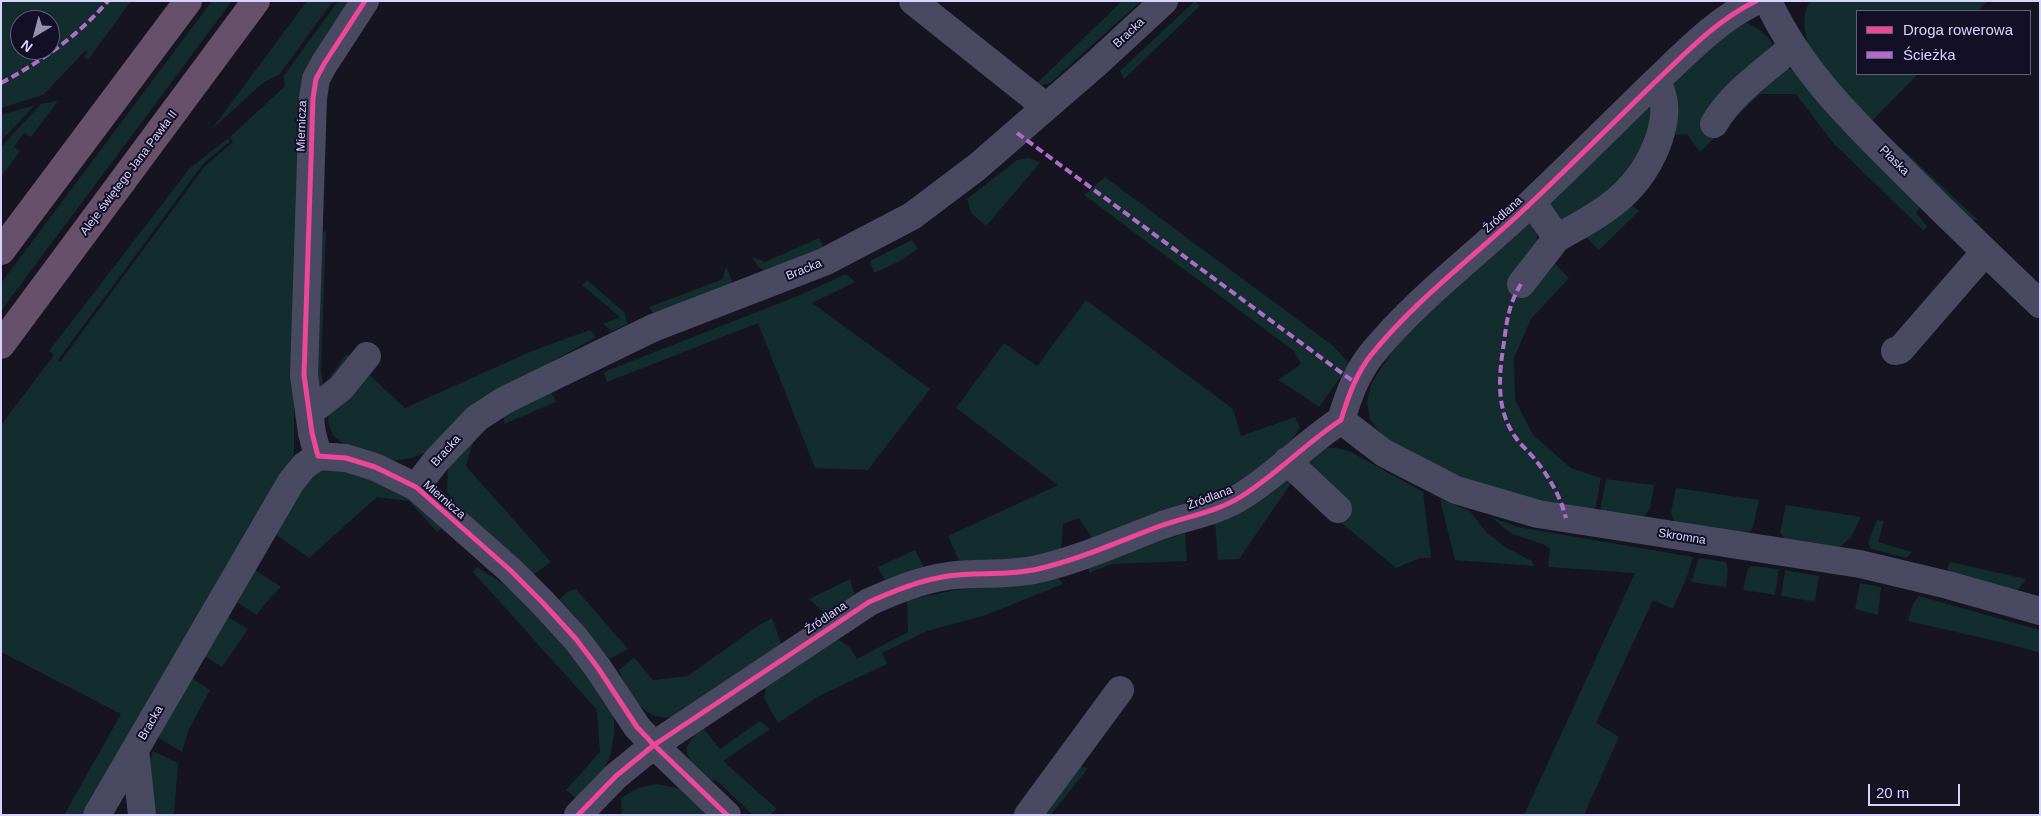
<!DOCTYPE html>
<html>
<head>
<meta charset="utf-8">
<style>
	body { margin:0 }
	#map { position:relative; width:2041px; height:816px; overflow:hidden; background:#161421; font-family:Helvetica,sans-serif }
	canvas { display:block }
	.frame { position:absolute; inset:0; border:2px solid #d9d4ff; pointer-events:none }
	.legend { position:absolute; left:1856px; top:10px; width:175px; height:65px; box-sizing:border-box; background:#130f26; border:1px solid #625e7d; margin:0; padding:6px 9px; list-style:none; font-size:15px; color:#d9d4ff }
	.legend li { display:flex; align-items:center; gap:10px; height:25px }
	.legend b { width:25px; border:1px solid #625e7d }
	.north { position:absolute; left:10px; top:10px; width:50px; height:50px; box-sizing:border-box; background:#130f26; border:1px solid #625e7d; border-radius:50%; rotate:217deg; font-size:14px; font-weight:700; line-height:20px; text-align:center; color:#d9d4ff }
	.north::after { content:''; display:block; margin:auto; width:18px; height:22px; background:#9591b1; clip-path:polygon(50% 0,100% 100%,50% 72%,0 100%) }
	.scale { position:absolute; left:1868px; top:784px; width:92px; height:22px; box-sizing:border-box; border:2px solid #d9d4ff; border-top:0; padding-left:6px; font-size:15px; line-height:18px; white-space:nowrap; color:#d9d4ff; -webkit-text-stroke:4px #130f26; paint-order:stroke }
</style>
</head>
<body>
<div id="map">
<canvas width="2041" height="816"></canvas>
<div class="frame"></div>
<ul class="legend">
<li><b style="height:6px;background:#ed469a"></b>Droga rowerowa</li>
<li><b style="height:6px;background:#b06ccc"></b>Ścieżka</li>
</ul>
<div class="north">N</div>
<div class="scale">20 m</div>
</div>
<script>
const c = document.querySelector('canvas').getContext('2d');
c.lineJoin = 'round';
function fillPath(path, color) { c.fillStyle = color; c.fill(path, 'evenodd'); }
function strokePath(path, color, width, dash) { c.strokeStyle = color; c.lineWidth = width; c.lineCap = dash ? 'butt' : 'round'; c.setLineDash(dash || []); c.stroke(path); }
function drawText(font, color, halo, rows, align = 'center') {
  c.font = font + ' Helvetica,sans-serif'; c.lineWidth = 4; c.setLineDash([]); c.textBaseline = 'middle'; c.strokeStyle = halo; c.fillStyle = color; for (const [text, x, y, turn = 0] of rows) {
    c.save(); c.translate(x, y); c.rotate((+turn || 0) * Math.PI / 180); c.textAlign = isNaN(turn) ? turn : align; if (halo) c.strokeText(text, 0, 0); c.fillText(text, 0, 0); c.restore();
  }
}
const green = new Path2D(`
	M1 1H131L88 60 84 57 88 52 86 50 43 95 1 108ZM20 20H50V50H20Z
	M212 1H232L1 311V283Z
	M307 1H333L279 75 264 82 212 129Z
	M338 1H354L315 61 294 369V454L288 471 84 815H64L121 714 1 652V425L54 355 49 351 190 168 228 138 230 141 203 164 58 360 60 362 205 166 233 142 230 137 285 86 283 77Z
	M1122 1H1141L1050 83 1042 85 1036 84Z
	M1195 1 1200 6 1124 79 1120 71Z
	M1810 1H1987L1978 11H1857V74H1918L1872 121 1978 220H1968L1812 59C1807 41 1799 19 1810 1Z
	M1747 23C1758 28 1765 33 1772 43L1771 51 1785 69H1792L1798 74 1921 205 1916 213 1927 226 1924 231 1834 144 1796 94H1760L1700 152 1687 134 1676 135C1675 124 1670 93 1673 84 1678 67 1729 29 1747 23Z
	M1654 100 1651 133 1625 181 1584 210 1561 220 1548 205Z
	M58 101 31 137 24 133 14 147 20 151 3 174 1 172V147L41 104Z
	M35 105 1 141V115Z
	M1030 158 1040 163 986 226 971 213 967 199 1017 160Z
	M1105 177 1332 345 1350 364 1319 407 1299 393 1278 380 1301 364 1294 351 1084 195Z
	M1628 202 1639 211 1599 250 1583 234Z
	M1524 221H1532C1536 228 1536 233 1538 240 1543 253 1560 268 1569 278L1531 319 1514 358 1515 400 1533 435 1571 468 1601 478 1595 511 1533 502 1456 479 1384 438 1370 419 1367 402 1371 384 1383 365 1402 339 1469 270Z
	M326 230 321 370 323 386 347 354 356 362 330 391 324 393C315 388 314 381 313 372L316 241Z
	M819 238 824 248 767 271 759 268 752 257 765 262Z
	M912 240 918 249 896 263 874 273 870 261Z
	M726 266 732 281 729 286 655 315 649 307 723 279Z
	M846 274 855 282 812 303 930 389 868 470 815 468 758 323 607 382 604 372 800 295Z
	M587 280 625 313 627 324 612 331 603 324 620 317 582 285Z
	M1086 300 1233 409 1241 436 1295 417 1300 427 1294 437 1263 467 1218 497 1092 538 1079 518 1063 524 1061 551 1031 560 959 561 948 536 1058 485 956 408 1004 343 1037 366Z
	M590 330 596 337 504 388 428 451 412 458 393 461 348 448 333 435 328 422 329 412 365 371 405 408 532 351Z
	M550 390 556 402 504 424V412Z
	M475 436 466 466 551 562 533 575 457 508 447 492 448 466Z
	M1326 448H1337L1351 452 1423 492 1431 558H1420L1396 568 1292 482 1239 559 1218 560 1215 521 1300 466 1315 453Z
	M340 468 400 488 443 527 437 532 409 501 377 497 309 558 271 531 307 477 324 470Z
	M1606 479 1654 485 1650 508 1644 517 1600 512Z
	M1676 488 1759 500 1753 527 1748 534 1674 522 1671 513Z
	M1440 499 1470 511 1486 532 1507 548 1532 561 1534 566 1455 560Z
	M1786 505 1861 517 1851 537 1840 547 1785 539 1780 533Z
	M1491 517 1518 527 1693 557 1688 574 1673 609 1653 600 1596 723 1619 737 1584 815H1524L1635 573 1548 567 1550 549 1545 545 1510 533Z
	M1877 520 1884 521 1878 542 1912 552 1907 558 1871 549 1868 543Z
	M1185 533 1187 561 1112 564 1089 573V564Z
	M915 550 926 571 899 580 884 579 878 567Z
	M1699 558 1726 562 1728 570 1726 587 1691 582Z
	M1950 562 2026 579 2017 591 1947 570Z
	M1751 566 1779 569 1775 595 1743 590 1748 569Z
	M477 567 525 598 555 629 614 714V734L611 754 603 771 577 799 566 790 600 752 597 710 473 572Z
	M252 568 281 587 268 600 257 615 232 599Z
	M1785 570 1819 576 1815 602 1781 596Z
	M1058 578 1063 584 986 615 927 631 882 653 887 664 819 696 778 723 764 698 766 687 777 675 827 642 840 640 850 648 857 659 908 632 907 600 956 590Z
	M850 579 855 597 826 615 809 599Z
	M1860 583 1881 587 1878 615 1855 609Z
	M576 589 628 649 610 659 558 601 567 592Z
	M1919 596 2040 630V653L2013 645 1908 621 1913 604Z
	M223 614 248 629 222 667 200 653Z
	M772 618 782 646C762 660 742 674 722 688 710 696 697 708 683 714 650 728 629 699 619 670L634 657 653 680 688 676 756 627Z
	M187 675 210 690 189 729 182 752 159 738 171 706Z
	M760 721 770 729 723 761 777 809 770 815H753L716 780 712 781C690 759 673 753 703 728L720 749Z
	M153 751 178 763 174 815H151L147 769Z
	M1080 767 1088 768 1051 815H1045Z
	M656 784 679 788 708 815H622L621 798 638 788Z`);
const minor = new Path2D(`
	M365 1 324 64 316 79 313 98 304 375 312 433 318 456 346 458 375 467 416 487 510 570 543 603 576 639 598 668 637 727 654 745 727 815
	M913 1 1046 107
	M1768 1C1800 72 1858 126 1912 180 1954 222 1997 263 2040 304
	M1714 124C1732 92 1766 71 1792 47
	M1557 238C1604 212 1640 193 1659 139 1666 117 1667 102 1657 81
	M1521 284 1557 238 1532 202
	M1895 351 1900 350 1985 252
	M309 413 341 388 367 356
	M1341 420 1384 453 1456 490 1538 514 1860 564 1948 585 2040 611
	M1287 461 1338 509
	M416 487 436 461 477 418 505 400 653 328 824 262 912 216 977 167 1098 62 1164 1
	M135 750 142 815
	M97 815 291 482 304 466 318 456
	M578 815 616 776 654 745 869 602C894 591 920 580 948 576 978 572 1008 576 1038 569 1081 559 1120 541 1160 526 1188 516 1217 512 1242 496 1277 474 1306 443 1341 420 1348 397 1356 374 1371 355 1418 297 1480 252 1533 201 1574 162 1613 123 1653 84 1685 54 1715 21 1756 1
	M1028 815 1120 690`);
const highway = new Path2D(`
	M1 251 188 1
	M1 345 256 1`);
const quiet = new Path2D(`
	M1 83C42 61 78 36 108 1
	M1017 133 1354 382
	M1521 284C1509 304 1507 319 1504 342 1499 375 1495 409 1516 438 1521 445 1528 451 1534 458 1549 477 1560 495 1566 518`);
const cycleway = new Path2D(`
	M365 1 324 64 316 79 313 98 304 375 312 433 318 456 346 458 375 467 416 487 510 570 543 603 576 639 598 668 637 727 654 745 727 815
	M578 815 616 776 654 745 869 602C894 591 920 580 948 576 978 572 1008 576 1038 569 1081 559 1120 541 1160 526 1188 516 1217 512 1242 496 1277 474 1306 443 1341 420 1348 397 1356 374 1371 355 1418 297 1480 252 1533 201 1574 162 1613 123 1653 84 1685 54 1715 21 1756 1`);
const streetNames = [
	["Bracka",1129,33,-43],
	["Miernicza",302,126,-88],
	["Płaska",1894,161,45],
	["Aleje świętego Jana Pawła II",129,173,-53],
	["Źródlana",1503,215,-42],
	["Bracka",804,270,-22],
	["Bracka",446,451,-48],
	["Źródlana",1210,498,-21],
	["Miernicza",444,500,41],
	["Skromna",1682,537,9],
	["Źródlana",826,618,-34],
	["Bracka",151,723,-60]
];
fillPath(green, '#132c2d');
strokePath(minor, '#4a4962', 28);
strokePath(highway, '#67516a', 28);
strokePath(quiet, '#b06ccc', 4, [8, 4]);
strokePath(cycleway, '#ed469a', 5);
drawText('12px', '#d9d4ff', '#130f26', streetNames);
</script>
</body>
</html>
